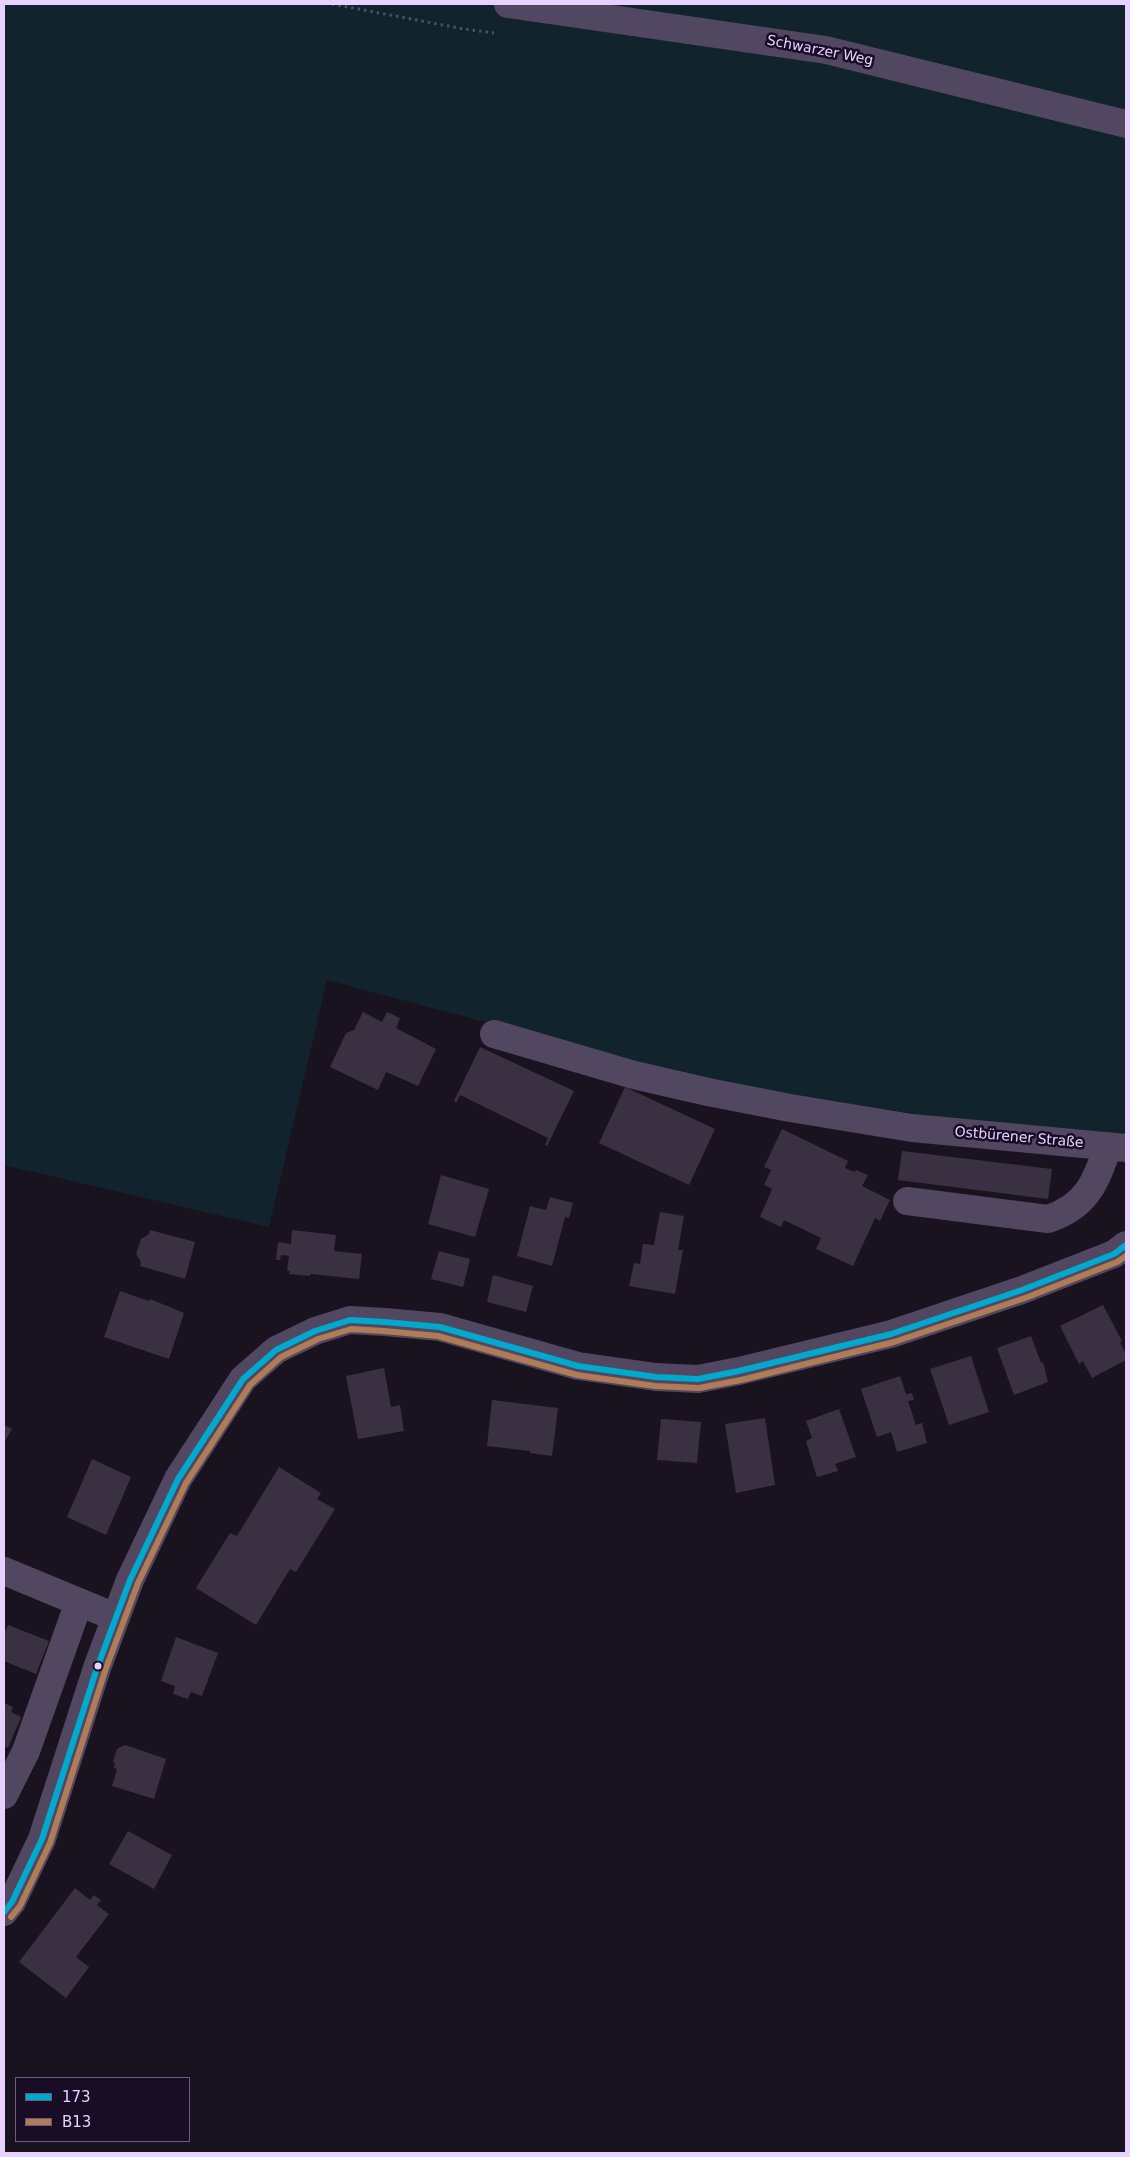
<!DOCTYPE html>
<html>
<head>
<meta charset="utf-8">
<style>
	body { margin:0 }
	#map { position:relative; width:1130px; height:2157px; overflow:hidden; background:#19131f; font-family:"DejaVu Sans",sans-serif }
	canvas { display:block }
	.frame { position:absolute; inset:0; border:5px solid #e6d1ff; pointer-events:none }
	.legend { position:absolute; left:15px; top:2077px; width:175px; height:65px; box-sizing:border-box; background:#190d25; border:1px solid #6b5b7c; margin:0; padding:6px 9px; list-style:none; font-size:15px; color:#e6d1ff }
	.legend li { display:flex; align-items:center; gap:10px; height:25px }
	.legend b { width:25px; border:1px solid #6b5b7c }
</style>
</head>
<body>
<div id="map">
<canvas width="1130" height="2157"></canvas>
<div class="frame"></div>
<ul class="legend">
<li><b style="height:6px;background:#00a9ce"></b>173</li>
<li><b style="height:6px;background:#b07c57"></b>B13</li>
</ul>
</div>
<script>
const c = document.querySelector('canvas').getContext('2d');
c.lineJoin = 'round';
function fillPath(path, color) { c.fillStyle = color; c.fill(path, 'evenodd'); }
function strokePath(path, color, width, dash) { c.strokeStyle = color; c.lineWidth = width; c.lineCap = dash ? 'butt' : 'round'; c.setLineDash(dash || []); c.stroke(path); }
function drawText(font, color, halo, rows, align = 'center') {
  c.font = font + ' "DejaVu Sans",sans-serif'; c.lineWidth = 5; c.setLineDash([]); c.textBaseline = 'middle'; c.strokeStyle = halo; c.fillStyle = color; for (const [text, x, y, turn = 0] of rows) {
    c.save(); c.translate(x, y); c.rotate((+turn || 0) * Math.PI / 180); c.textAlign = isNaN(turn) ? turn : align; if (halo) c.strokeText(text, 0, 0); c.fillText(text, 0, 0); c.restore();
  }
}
const green = new Path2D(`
	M4 4H1126V1134L937 1117 718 1084 327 980 269 1227 4 1165Z`);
const building = new Path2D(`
	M363 1012 382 1022 387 1012 400 1018 396 1028 436 1049 418 1086 386 1072 378 1090 330 1067 346 1033 354 1030Z
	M480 1047 574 1091 547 1146 545 1145 548 1138 460 1095 456 1103 454 1101Z
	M625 1087 715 1129 689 1185 599 1143Z
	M782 1129 848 1161 845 1168 855 1172 856 1170 868 1175 862 1186 890 1200 880 1221 875 1218 853 1266 816 1249 821 1238 784 1220 781 1227 760 1217 772 1189 764 1185 771 1170 764 1167Z
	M902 1151 1052 1169 1048 1199 898 1180Z
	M441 1175 489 1189 475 1237 428 1224Z
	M550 1197 573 1203 569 1218 565 1217 552 1266 517 1256 530 1206 546 1210Z
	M660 1212 684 1216 678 1250H683L675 1294 629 1286 634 1263 640 1264 643 1244 654 1245Z
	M150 1230 195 1242 185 1279 140 1266 141 1262 136 1254 141 1239 149 1234Z
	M292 1230 336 1235 334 1251 362 1254 359 1279 311 1274 310 1276 289 1274 290 1271H287L289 1256 281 1255 280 1260H276L278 1242 291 1244Z
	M439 1251 470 1259 463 1287 431 1279Z
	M493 1275 533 1286 526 1312 487 1302Z
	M120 1291 149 1301 150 1299 184 1313 169 1359 104 1337Z
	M1103 1305 1122 1341 1120 1342 1126 1354V1360L1092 1378 1083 1361 1079 1364 1060 1326Z
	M1031 1336 1041 1363 1043 1362 1048 1382 1014 1395 997 1348Z
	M971 1356 989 1412 949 1425 930 1369Z
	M384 1368 391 1407 400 1405 404 1431 358 1439 346 1376Z
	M900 1376 906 1394 912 1393 914 1400 908 1401 916 1425 922 1423 927 1443 897 1452 891 1432 877 1437 861 1389Z
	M492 1400 558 1408 552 1456 530 1453V1451L487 1446Z
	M839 1409 856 1457 835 1464 838 1471 817 1477 806 1441 812 1438 806 1421Z
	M765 1418 775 1485 736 1493 725 1424Z
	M661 1419 701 1422 697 1463 657 1460Z
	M4 1425 12 1429 4 1443Z
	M92 1459 131 1477 106 1535 67 1517Z
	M279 1467 321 1493 317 1499 335 1509 296 1572 290 1569 256 1625 196 1588 230 1533 237 1536Z
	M8 1625 49 1641 36 1674 4 1661V1634Z
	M176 1637 218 1653 202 1696 191 1692 188 1699 173 1694 175 1686 161 1681Z
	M4 1703 13 1707 11 1712 21 1717 8 1748 4 1746Z
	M125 1745 166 1759 154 1799 112 1786 117 1769 114 1768 115 1764 113 1761 117 1749Z
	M128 1831 172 1855 154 1889 109 1864Z
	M75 1888 90 1900 94 1895 101 1900 97 1905 109 1914 76 1957 89 1967 66 1998 19 1962Z`);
const path = new Path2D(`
	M332 4 464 29 494 33`);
const minor = new Path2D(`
	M508 4 826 50 1126 124
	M494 1034 634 1075 708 1092 790 1108 912 1128 1126 1148
	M907 1201 1048 1219C1087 1206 1096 1182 1108 1146
	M4 1571 115 1617
	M4 1795 26 1751 79 1602
	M4 1912 12 1902 42 1839 97 1668 130 1580 178 1479 243 1379 276 1350 315 1331 350 1320 385 1322 440 1327 578 1366 656 1377 698 1379 739 1371 891 1334 1022 1290 1114 1254 1126 1245`);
const bus1 = new Path2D(`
	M4 1912 12 1902 42 1839 97 1668 130 1580 178 1479 243 1379 276 1350 315 1331 350 1320 385 1322 440 1327 578 1366 656 1377 698 1379 739 1371 891 1334 1022 1290 1114 1254 1126 1245`);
const bus2 = new Path2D(`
	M11 1917 20 1906 50 1843 105 1671 138 1583 186 1483 250 1385 281 1357 318 1339 351 1329 384 1331 438 1336 577 1375 655 1386 699 1388 741 1380 894 1342 1025 1298 1117 1262 1126 1256`);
const markers = [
	[98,1666,4.5,"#e6d1ff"]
];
const streetNames = [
	["Schwarzer Weg",820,51,11],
	["Ostbürener Straße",1019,1138,5]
];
fillPath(green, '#11232d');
fillPath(building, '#393141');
strokePath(path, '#4c5064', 3, [2.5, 4]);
strokePath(minor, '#514760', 28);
strokePath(bus1, '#00a9ce', 6);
strokePath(bus2, '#b07c57', 6);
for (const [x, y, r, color] of markers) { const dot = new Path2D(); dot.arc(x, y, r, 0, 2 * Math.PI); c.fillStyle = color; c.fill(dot); strokePath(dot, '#190d25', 2); }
drawText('14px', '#e6d1ff', '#190d25', streetNames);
</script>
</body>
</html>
